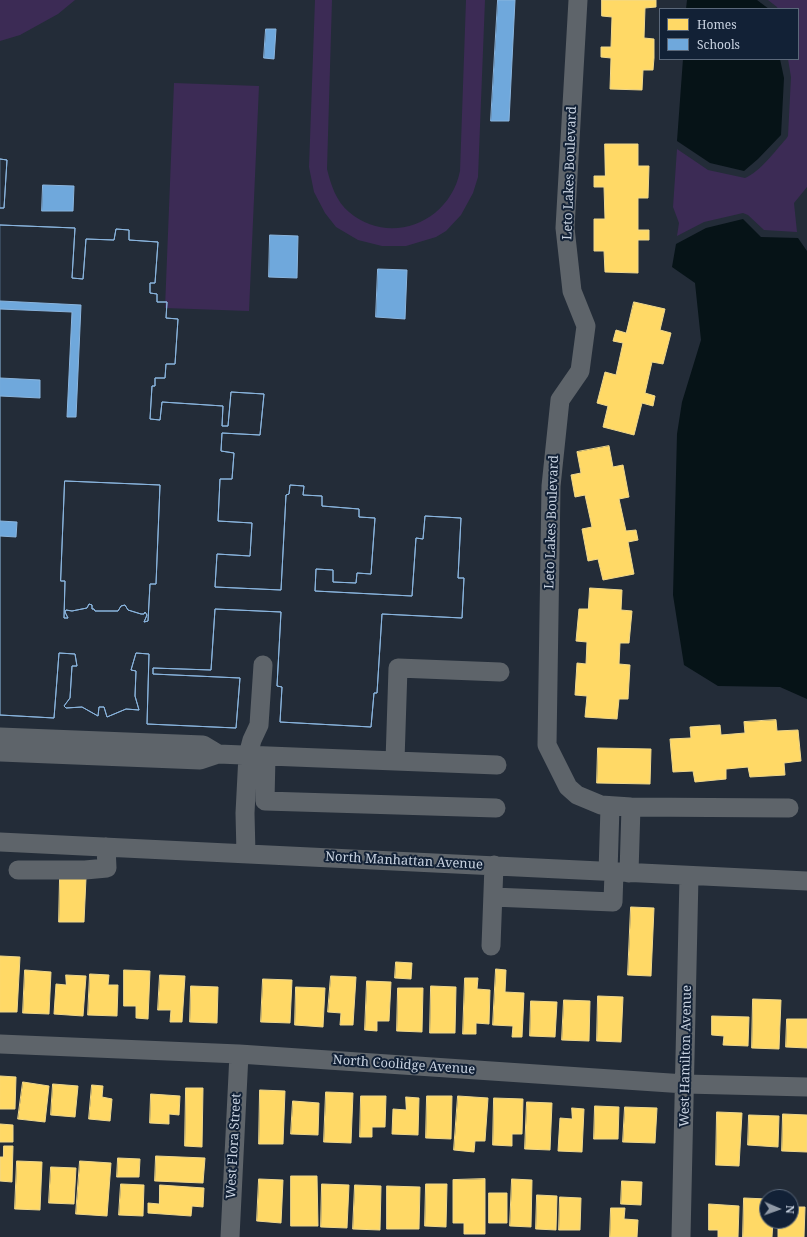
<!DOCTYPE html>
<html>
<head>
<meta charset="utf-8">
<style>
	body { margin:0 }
	#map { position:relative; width:807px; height:1237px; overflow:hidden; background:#232c38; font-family:"Noto Serif",serif }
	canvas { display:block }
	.legend { position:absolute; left:659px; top:8px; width:140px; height:52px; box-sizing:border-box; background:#122136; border:1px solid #5b687a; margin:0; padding:5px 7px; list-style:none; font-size:12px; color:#c9d3e1 }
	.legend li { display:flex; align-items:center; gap:8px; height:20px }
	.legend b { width:20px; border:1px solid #5b687a }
	.north { position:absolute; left:759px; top:1189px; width:40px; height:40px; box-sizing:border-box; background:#122136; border:1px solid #5b687a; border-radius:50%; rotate:92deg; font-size:11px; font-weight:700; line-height:16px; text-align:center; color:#c9d3e1 }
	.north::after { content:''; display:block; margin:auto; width:14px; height:18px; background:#8f99a6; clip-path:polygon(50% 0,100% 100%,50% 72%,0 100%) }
</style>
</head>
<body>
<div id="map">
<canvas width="807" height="1237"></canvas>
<ul class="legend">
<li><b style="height:11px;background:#ffd966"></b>Homes</li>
<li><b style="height:11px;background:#6fa8dc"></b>Schools</li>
</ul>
<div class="north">N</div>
</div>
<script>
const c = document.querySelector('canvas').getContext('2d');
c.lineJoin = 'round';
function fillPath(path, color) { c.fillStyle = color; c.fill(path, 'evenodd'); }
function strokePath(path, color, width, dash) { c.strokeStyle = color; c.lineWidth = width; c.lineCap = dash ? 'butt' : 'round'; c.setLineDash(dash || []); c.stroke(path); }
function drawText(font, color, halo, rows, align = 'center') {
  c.font = font + ' "Noto Serif",serif'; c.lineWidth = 4; c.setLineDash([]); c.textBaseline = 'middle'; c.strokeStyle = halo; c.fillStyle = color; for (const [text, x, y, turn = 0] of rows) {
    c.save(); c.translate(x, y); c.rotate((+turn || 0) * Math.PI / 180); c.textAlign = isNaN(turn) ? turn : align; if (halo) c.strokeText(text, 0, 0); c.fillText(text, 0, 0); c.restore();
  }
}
const green = new Path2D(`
	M0 0H75L58 14 20 35 0 41Z
	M315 0H332L327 169C331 185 336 201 349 212 390 247 450 222 460 171L466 0H485L478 177 473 193 461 215 446 231 436 237 406 246H382L358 240 336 227 325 213 314 192 309 167Z
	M768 0H807V187L794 203 797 232 764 230 748 215 743 213 704 222 677 236 679 223 673 207 677 149 708 170 745 178C760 172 775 151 786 139L788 136 791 77 788 59H798V9H778L777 7Z
	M174 83 259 86 249 311 165 308Z`);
const water = new Path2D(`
	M687 0H757L769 9H686Z
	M683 59H780L784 78 781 135 758 159 744 171 710 163 677 141Z
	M743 219 761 237 798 238 807 251V699L780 687 718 686 684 665 673 595 677 434 682 402 701 340 695 283 672 267 676 244 706 228Z`);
const homes = new Path2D(`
	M602 0H656V7L645 8 644 38 654 39V58L653 70H643L642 90 610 89 611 58 601 57V47H611L612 17 602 16Z
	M605 144H638V166H649L648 198H638V230H649V240H638V273L605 272 604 251H594V219H605L604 187H594V176H605Z
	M634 302 665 309 660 330 671 333 663 364 652 362 645 393 655 396 653 406 642 403 634 435 603 427 608 406 597 403 605 372 616 375 623 343 613 341 616 330 626 333Z
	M609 446 613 467 623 465 629 497 619 499 626 531 636 530 638 540 628 542 634 574 603 580 598 559 588 561 582 529 592 527 585 495 575 497 571 475 581 473 577 452Z
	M590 588 622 590 621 610 632 611 629 643H620L619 664 630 665 628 699H619L617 719 585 717 587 696 575 695 577 663 586 664 587 642 576 641 579 609H588Z
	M776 720 777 731 798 730 801 761 784 763 785 775 750 777 748 767 726 769V779L695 782 693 771 673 772 670 739 691 738 690 727 720 725 721 735 745 733 744 722Z
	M598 748 651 749 650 784 597 783Z
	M60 877 86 878 84 922H59Z
	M631 907 654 908 651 976 628 975Z
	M0 956 20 957 17 1012H0Z
	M396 962 412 963 411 979 395 978Z
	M496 969 506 970 505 992 524 993 522 1037H512L513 1026 493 1025Z
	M25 970 51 972 49 1014 23 1013Z
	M124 970 150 971 148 1019 136 1018V1006H124Z
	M90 974 109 975 108 985H118L117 1016 88 1015Z
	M66 975 86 976 83 1016 54 1014 56 984 66 985Z
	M160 975 185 976 182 1022H170L171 1010H158Z
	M331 976 356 977 353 1025H340L341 1013 328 1012Z
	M465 978H478L477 989 490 990 489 1024 476 1023V1034H463Z
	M263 979 292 980 290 1023 261 1022Z
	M367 981 391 982 389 1021H377V1031L365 1030Z
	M191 986 218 987 217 1023 190 1022Z
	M431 986 456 987 455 1033H430Z
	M296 987 325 988 323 1027 295 1025Z
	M398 988H423L422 1032 397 1031Z
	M598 996 623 997 621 1042 597 1041Z
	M753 999 781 1000 779 1049 752 1048Z
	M564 1000 590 1001 589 1041 562 1040Z
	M531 1001 557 1002 555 1037 530 1036Z
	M712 1016 749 1017 748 1046 723 1045 724 1036 712 1035Z
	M787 1019H807V1048L786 1047Z
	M0 1076 16 1077 15 1109H0Z
	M23 1082 49 1086 45 1122 18 1119Z
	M53 1084 78 1086 75 1117 51 1115Z
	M92 1085 103 1086 102 1097 112 1099 110 1121 89 1119Z
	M186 1088H203L202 1147 185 1146Z
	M260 1090 285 1091 283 1144H259Z
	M326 1092 353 1093 351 1143 324 1142Z
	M151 1094 180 1096 179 1115 169 1114V1124L150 1123Z
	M361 1096H386L385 1127H372V1137H360Z
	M427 1096H452L451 1139 426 1138Z
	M458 1096 488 1098 485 1141H475L474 1152 454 1150Z
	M406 1097 419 1098 418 1135 392 1134 393 1109 406 1110Z
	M494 1098 523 1099 522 1134H512V1146L493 1145Z
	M293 1101 319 1103 318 1135 291 1134Z
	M527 1102 552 1103 550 1150 525 1149Z
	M595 1106 619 1107 618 1139H594Z
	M625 1107 657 1108 655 1143 623 1142Z
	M572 1108 584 1109 582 1152 558 1151 560 1118 572 1119Z
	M717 1112 742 1113 739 1166 716 1165Z
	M783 1114 807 1115V1152L782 1151Z
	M749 1115 779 1116 778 1147 748 1145Z
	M0 1124 13 1125V1142H0Z
	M4 1146H13L12 1182 0 1181V1157H3Z
	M156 1156 205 1158 203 1183 155 1181Z
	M118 1158 140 1159 139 1177H117Z
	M17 1161 42 1162 40 1210 15 1209Z
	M80 1161 111 1163 107 1216 76 1214Z
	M51 1167 76 1168 74 1204 49 1203Z
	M291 1176H317L318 1226H291Z
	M259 1179 283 1180 281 1223 257 1221Z
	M485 1179V1234H464V1223H453V1180Z
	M512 1179 532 1180 531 1227 510 1226Z
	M622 1181 642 1182 641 1205 621 1204Z
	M121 1184 144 1185 143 1216 119 1215Z
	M322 1184 349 1185 347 1228 321 1227Z
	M426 1184H447L446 1227 425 1226Z
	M160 1185 204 1188 203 1207 192 1206 191 1216 148 1213V1203L159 1204Z
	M355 1185 381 1186 380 1230 353 1229Z
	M387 1186 420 1187 419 1229H387Z
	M489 1193H507V1223H489Z
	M537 1195 557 1196 556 1230 536 1229Z
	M560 1197 581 1198 580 1230H559Z
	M744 1198 767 1199V1221H773L772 1237H743Z
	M709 1204 739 1206 738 1237H718V1230H709Z
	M791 1207H805L804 1237H778V1221H791Z
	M611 1208H625L624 1219 638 1220 637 1237H610Z`);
const schools = new Path2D(`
	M498 0H515L509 121H491Z
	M266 29H276L274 59 264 58Z
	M0 159 7 160 4 208H0Z
	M0 159 7 160 4 208H0Z
	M43 185 74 186 73 211H42Z
	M0 225 75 228 72 278 83 279 86 239 114 240 116 229 129 230V240L158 242 155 283H150V293L157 294V302H167L166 318 178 319 175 364H166L165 378H155V386H152L150 419 160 420 162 402 223 406 222 426H228L231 392 264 394 260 435 222 433 221 451 234 453 232 479H220L218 521 252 523 250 556 217 554 215 587 281 590 286 495 289 494 290 485 304 486 303 495 322 496V506L359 509V517L375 518 371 574 357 573 356 583 333 582V570L316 569 315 591 412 596 416 538 423 539 425 516 461 518 458 578H464L462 618 382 614 377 693H374L371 727 280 722 282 687 277 686 281 612 215 609 211 670 153 668V674L240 678 236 728 147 724 149 654 136 653 131 670 136 671 135 696 139 710 126 709 107 717 104 707H99L98 716 82 707 66 708 64 706 70 698 72 666H77L75 654 59 653 54 718 0 715V536L16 537 17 522 0 521V396L40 398V380L0 378V309L72 312 67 417H76L81 305 0 301ZM65 481 160 485 156 584H150L148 621 144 622 147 615 145 612 144 614H141L128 610 125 605 121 606 118 611H95L94 609H92V605L89 604 87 608 72 611 66 610 65 612 68 618H64L65 581H61Z
	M0 225 75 228 72 278 83 279 86 239 114 240 116 229 129 230V240L158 242 155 283H150V293L157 294V302H167L166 318 178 319 175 364H166L165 378H155V386H152L150 419 160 420 162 402 223 406 222 426H228L231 392 264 394 260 435 222 433 221 451 234 453 232 479H220L218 521 252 523 250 556 217 554 215 587 281 590 286 495 289 494 290 485 304 486 303 495 322 496V506L359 509V517L375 518 371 574 357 573 356 583 333 582V570L316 569 315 591 412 596 416 538 423 539 425 516 461 518 458 578H464L462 618 382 614 377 693H374L371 727 280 722 282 687 277 686 281 612 215 609 211 670 153 668V674L240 678 236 728 147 724 149 654 136 653 131 670 136 671 135 696 139 710 126 709 107 717 104 707H99L98 716 82 707 66 708 64 706 70 698 72 666H77L75 654 59 653 54 718 0 715ZM65 481 160 485 156 584H150L148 621 144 622 147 615 145 612 144 614H141L128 610 125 605 121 606 118 611H95L94 609H92V605L89 604 87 608 72 611 66 610 65 612 68 618H64L65 581H61Z
	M270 235 298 236 297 278 269 277Z
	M378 269 407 270 405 319 376 317Z`);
const minor = new Path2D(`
	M578 0 565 228 572 291 586 326 580 371 560 400 551 486 547 745 568 787 577 795 601 805 631 807 789 808
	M0 737 203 745 218 754
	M0 752 200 760 218 754 497 765
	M266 756 265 801 496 808
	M395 761 398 668 500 672
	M0 842 807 881
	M246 854 245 813 248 755 252 740 259 725 263 665
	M18 870H85L107 868 106 847
	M608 872 610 807
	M629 873 631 807
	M493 897 613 902 614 872
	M491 946 494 865
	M0 1044 239 1054 685 1084 807 1087
	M230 1237 239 1054
	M681 1237 689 876`);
const streetNames = [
	["Leto Lakes Boulevard",570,173,-88],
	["Leto Lakes Boulevard",552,522,-88],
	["North Manhattan Avenue",404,861,3],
	["West Hamilton Avenue",686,1056,-89],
	["North Coolidge Avenue",404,1065,4],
	["West Flora Street",234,1146,-87]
];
fillPath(green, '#3c2b55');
fillPath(water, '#061317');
fillPath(homes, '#ffd966');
strokePath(homes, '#efd78b', 1);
fillPath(schools, '#6fa8dc');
strokePath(schools, '#8ab5de', 1);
strokePath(minor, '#5e646a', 19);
drawText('13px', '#c9d3e1', '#122136', streetNames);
</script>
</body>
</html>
